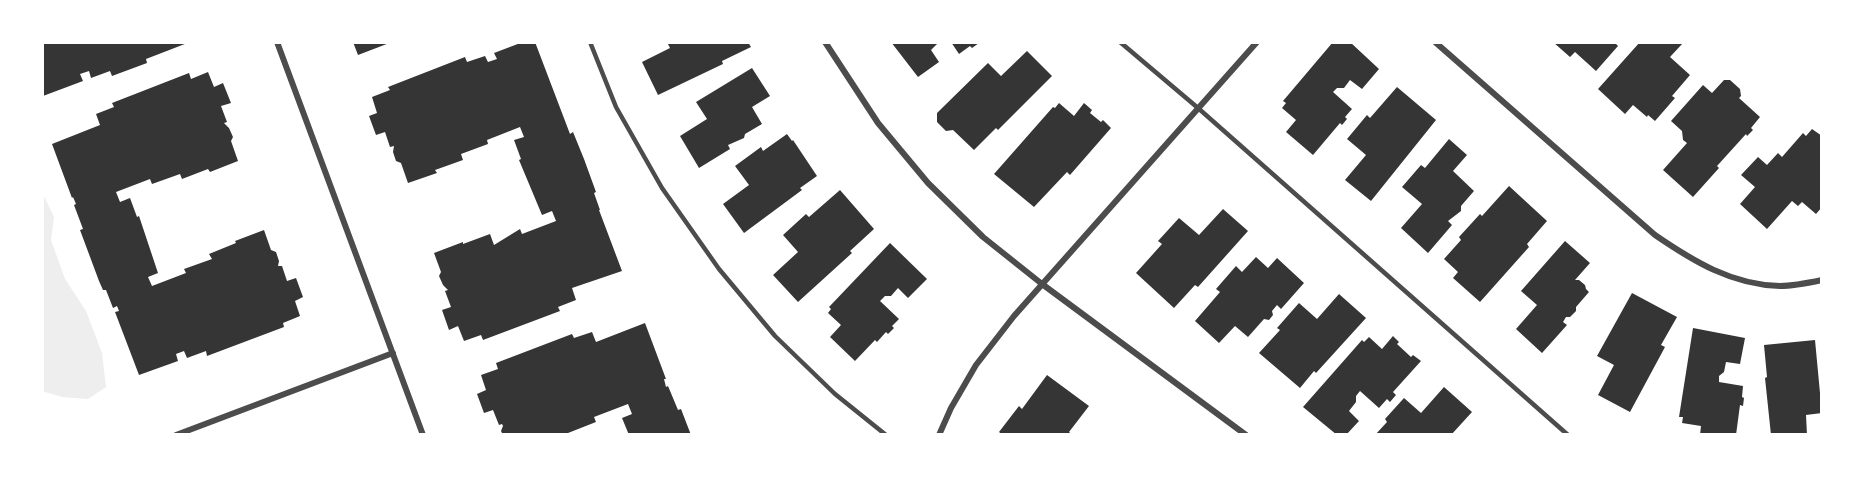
<!DOCTYPE html>
<html>
<head>
<meta charset="utf-8">
<style>
	body { margin:0 }
	#map { position:relative; width:1864px; height:477px; overflow:hidden; background:#fff; font-family:Rubik,sans-serif }
	canvas { display:block }
	.frame { position:absolute; inset:0; border:44px solid #fff; pointer-events:none }
</style>
</head>
<body>
<div id="map">
<canvas width="1864" height="477"></canvas>
<div class="frame"></div>
</div>
<script>
const c = document.querySelector('canvas').getContext('2d');
c.lineJoin = 'round';
function fillPath(path, color) { c.fillStyle = color; c.fill(path, 'evenodd'); }
function strokePath(path, color, width, dash) { c.strokeStyle = color; c.lineWidth = width; c.lineCap = dash ? 'butt' : 'round'; c.setLineDash(dash || []); c.stroke(path); }
const green = new Path2D(`
	M42 192 54 217 51 240 65 279 86 311 102 353 106 387 88 399 62 397 42 391Z`);
const building = new Path2D(`
	M42 42H190L146 59 147 63 112 76 110 71 91 78 89 71 80 74 83 81 43 96Z
	M353 42H392L358 55Z
	M523 42H535L570 134 573 132 584 159 596 192 594 193 600 210H599L622 271 572 288 576 300 558 307 560 311 483 340 481 335 464 341 458 326 449 330 442 310 451 307 445 291 448 290 443 285 439 276 441 272 434 253 463 242V244L490 234 494 245 520 229 522 234 556 221 552 211 542 215 519 160 521 159 514 140 524 137 520 127 487 140 488 144 461 154 463 160 435 170 437 173 408 183 401 163 396 161 393 152 394 146 390 147 385 132 376 135 369 116 377 113 372 97 390 90 388 87 465 57 467 62 485 56 488 62 497 59 494 53Z
	M667 42H748L751 47 722 61 723 64 658 95 642 62 670 48Z
	M891 42H939L931 50 939 62 918 77Z
	M951 42H978L979 43 972 48 970 46 959 54Z
	M1333 42H1350L1379 69 1362 89 1350 80 1344 88H1337L1333 92 1352 109 1345 117 1347 119 1342 125 1340 123 1313 155 1286 132 1296 120 1282 108 1286 103 1283 101Z
	M1553 42H1617L1616 44 1618 46 1596 71 1575 52 1570 57Z
	M1640 42H1682L1683 43 1670 57 1690 75 1672 96 1675 98 1655 121 1648 115 1647 117 1633 105 1625 114 1598 89Z
	M1027 51 1052 76 998 130 996 128 974 150 953 130 946 131 937 122V113L988 63 1001 76Z
	M752 68 770 96 752 107 762 124 745 134 744 138 728 145 730 149 699 168 680 136 707 119 696 102Z
	M208 72 214 87 223 83 231 103 221 106 227 122 224 123 229 128 233 137 231 141 238 161 210 172 208 169 182 179 180 174 152 184 150 179 116 192 120 202 130 198 137 217 139 216 158 273 148 277 152 286 186 273 184 269 212 259 209 254 236 243 235 241 264 230 271 250 276 252 279 261 278 266H282L287 281 296 278 303 297 295 301 300 316 283 323 284 327 207 356 206 351 187 358 184 351 176 354 178 361 139 375 115 312 119 311 117 306 113 308 106 290H103L99 281 80 230 83 229 74 205 76 204 73 197 72 198 52 144 100 125 96 114 114 107 112 103 189 73 191 79Z
	M1724 80H1730L1740 89 1741 96 1739 98 1760 117 1751 128 1753 130 1747 136 1746 134 1717 166 1719 168 1693 197 1663 170 1687 143 1683 140 1682 131 1671 121 1703 85 1712 93Z
	M1397 87 1436 120 1371 201 1345 180 1366 155 1347 139 1367 115 1370 118Z
	M1059 103 1074 116 1084 103 1092 110 1090 113 1101 122 1103 120 1111 128 1070 175 1067 172 1034 207 994 174 1053 107 1055 108Z
	M1812 129 1822 136V207L1816 214 1802 202 1798 206 1792 201 1767 229 1740 204 1755 187 1741 175 1758 157 1767 165 1778 153 1782 157 1803 133 1806 136Z
	M787 134 792 141 793 140 817 176 800 188 802 190 744 233 723 204 749 185 735 166 761 147 763 151Z
	M1449 139 1467 155 1453 171 1474 191 1461 206V211L1448 221 1452 225 1428 253 1401 228 1422 204 1402 187 1421 165 1425 168Z
	M1509 186 1547 221 1527 244 1529 247 1480 302 1453 278 1458 272 1444 259 1461 240 1459 237 1480 214 1482 216Z
	M840 190 874 229 850 251 852 253 798 302 773 275 798 252 783 235 806 214 809 217Z
	M1223 209 1248 231 1198 287 1195 285 1174 308 1136 273 1162 244 1158 241 1179 218 1199 235Z
	M1565 241 1590 263 1575 280H1579L1585 285 1586 289 1589 292 1576 307V311L1570 317H1566L1563 322 1567 325 1542 353 1516 329 1537 305 1521 291Z
	M890 243 927 279 908 298 898 288 891 296H885L880 301 899 319 892 326 894 328 888 334 886 332 877 342 875 340 855 361 830 337 841 325 828 313 831 309 829 307Z
	M1256 257 1268 268 1277 258 1304 283 1281 309 1277 305 1272 311 1273 315 1269 320 1264 319 1248 337 1235 326 1219 343 1195 321 1220 292 1216 289 1236 266 1242 272Z
	M1632 293 1677 317 1661 345 1665 347 1630 412 1598 395 1614 365 1597 356Z
	M1339 294 1366 318 1316 373 1314 371 1300 388 1259 353 1280 330 1277 328 1299 303 1317 319Z
	M645 323 666 379H664L666 387 668 386 678 410 681 409 691 435H629L622 418 632 414 628 404 594 417 596 422 568 433 569 435H503L501 431 503 426 502 424 499 425 493 410 484 413 477 394 486 390 481 375 498 369 496 363 572 334 574 338 592 332 596 342Z
	M1693 328 1745 338 1740 364 1726 362 1724 372 1719 376V382L1743 386 1742 397 1744 398 1743 406 1740 405 1736 435H1700L1701 426 1682 423 1683 417H1679Z
	M1393 336 1399 342 1397 344 1411 357 1413 355 1421 361 1393 392 1396 395 1390 402 1387 399 1379 408 1360 391 1356 396V402L1349 411 1359 421 1346 435H1337L1303 407 1362 340 1364 342 1369 337 1382 349Z
	M1815 340 1820 393H1822V413L1806 415 1807 435H1771L1765 378 1767 377 1764 345Z
	M1047 375 1089 406 1069 432 1073 435H1003L999 432 1019 406 1022 409Z
	M1444 387 1472 412 1451 435H1375L1387 422 1385 419 1404 398 1421 413Z`);
const service = new Path2D(`
	M590 42 616 107 662 188 719 269 775 336 835 394 886 435
	M1120 42 1198 108 1568 435`);
const minor = new Path2D(`
	M277 42 423 435
	M825 42 878 123 928 183 983 237 1042 284 1246 435
	M1435 42 1655 235C1693 261 1732 285 1780 286 1794 286 1808 283 1822 280
	M176 435 393 353
	M939 435 951 408 976 365 1014 316 1257 42`);
fillPath(green, '#eee');
fillPath(building, '#353535');
strokePath(service, '#4c4c4c', 4.5);
strokePath(minor, '#4c4c4c', 6);
</script>
</body>
</html>
